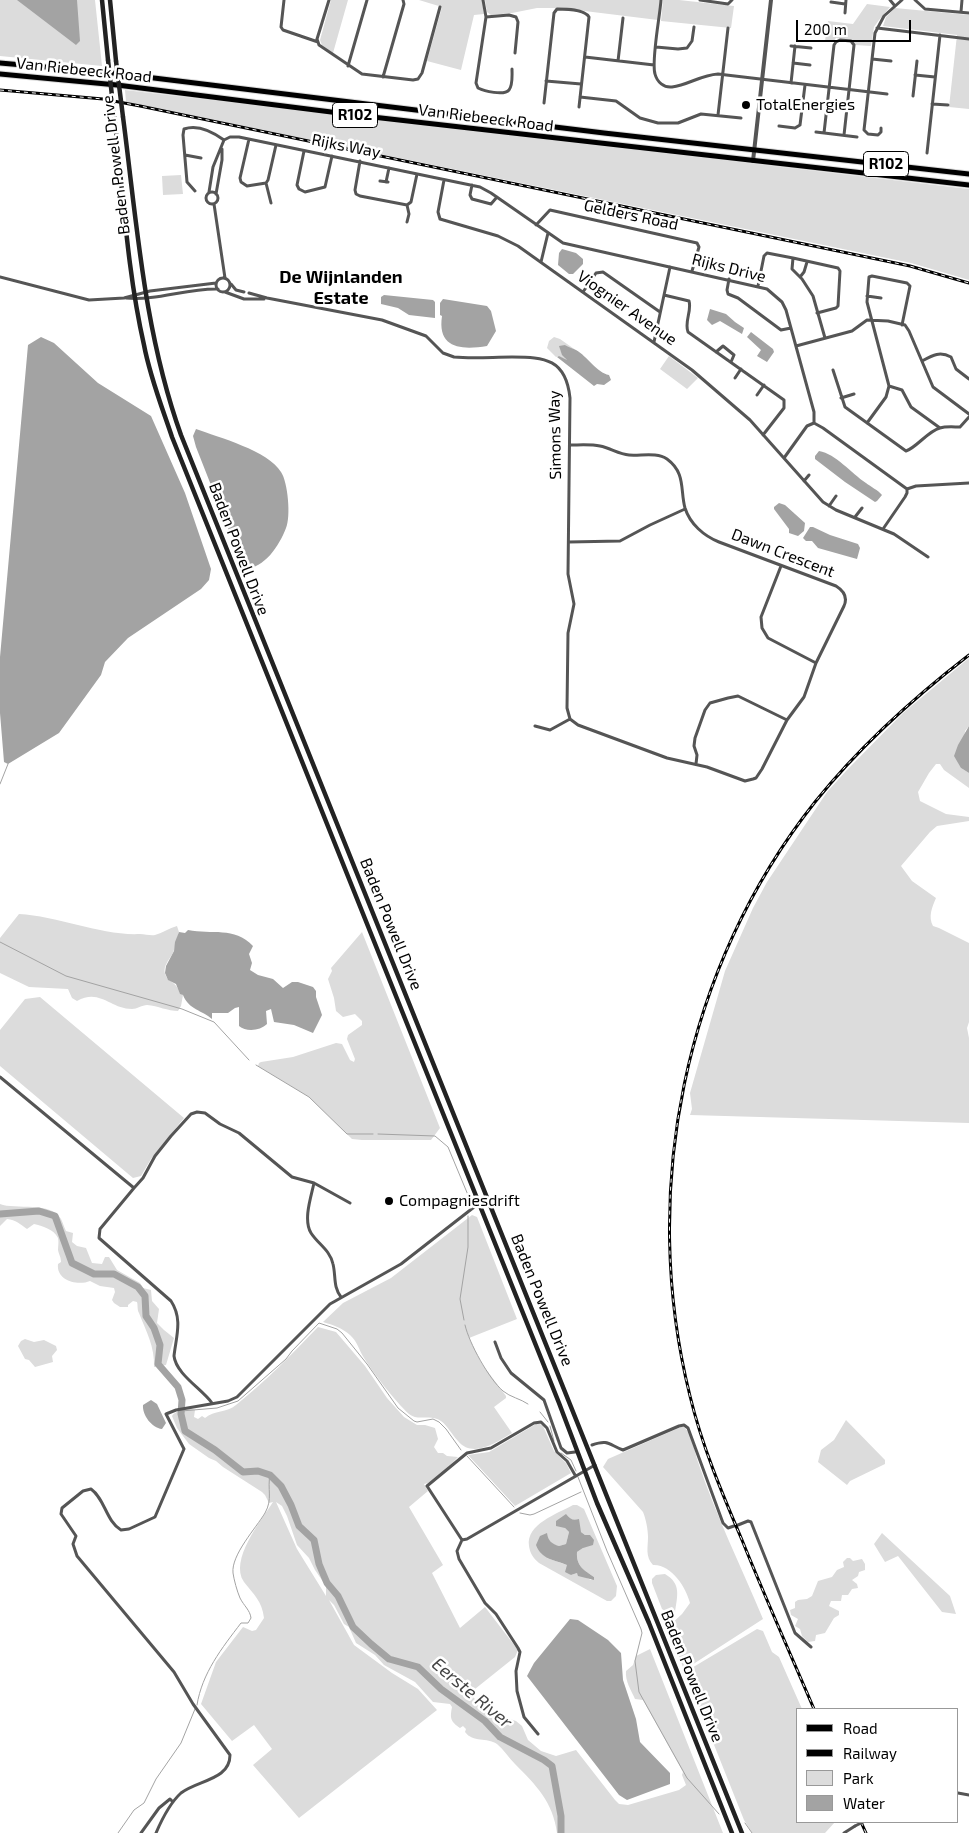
<!DOCTYPE html>
<html>
<head>
<meta charset="utf-8">
<style>
	body { margin:0 }
	#map { position:relative; width:969px; height:1833px; overflow:hidden; background:#fff; font-family:"Exo 2",sans-serif }
	canvas { display:block }
	.legend { position:absolute; left:796px; top:1708px; width:162px; height:115px; box-sizing:border-box; background:#fff; border:1px solid #999; margin:0; padding:6px 9px; list-style:none; font-size:15px; color:#000 }
	.legend li { display:flex; align-items:center; gap:10px; height:25px }
	.legend b { width:25px; border:1px solid #999 }
	.scale { position:absolute; left:796px; top:20px; width:115px; height:22px; box-sizing:border-box; border:2px solid #000; border-top:0; padding-left:6px; font-size:15px; line-height:18px; white-space:nowrap; color:#000; -webkit-text-stroke:4px #fff; paint-order:stroke }
</style>
</head>
<body>
<div id="map">
<canvas width="969" height="1833"></canvas>
<ul class="legend">
<li><b style="height:6px;background:#000"></b>Road</li>
<li><b style="height:6px;background:#000"></b>Railway</li>
<li><b style="height:14px;background:#dcdcdc"></b>Park</li>
<li><b style="height:14px;background:#a3a3a3"></b>Water</li>
</ul>
<div class="scale">200 m</div>
</div>
<script>
const c = document.querySelector('canvas').getContext('2d');
c.lineJoin = 'round';
function fillPath(path, color) { c.fillStyle = color; c.fill(path, 'evenodd'); }
function strokePath(path, color, width, dash) { c.strokeStyle = color; c.lineWidth = width; c.lineCap = dash ? 'butt' : 'round'; c.setLineDash(dash || []); c.stroke(path); }
function drawText(font, color, halo, rows, align = 'center') {
  c.font = font + ' "Exo 2",sans-serif'; c.lineWidth = 5; c.setLineDash([]); c.textBaseline = 'middle'; c.strokeStyle = halo; c.fillStyle = color; for (const [text, x, y, turn = 0] of rows) {
    c.save(); c.translate(x, y); c.rotate((+turn || 0) * Math.PI / 180); c.textAlign = isNaN(turn) ? turn : align; if (halo) c.strokeText(text, 0, 0); c.fillText(text, 0, 0); c.restore();
  }
}
const green = new Path2D(`
	M0 0H95L102 66 0 56Z
	M331 0H348L333 53 322 45 320 40Z
	M419 0H482L484 14 474 15 461 70 427 61 442 7Z
	M485 0H660L658 20 560 8H537L512 13 491 15 487 12Z
	M663 0H679L734 6 731 28 661 21Z
	M867 4 890 7 879 20 874 27 871 46 855 45 853 41 836 38 833 42 825 41 828 21 853 24Z
	M895 8 969 15V109L949 107 957 35 883 26 886 17Z
	M125 90 969 189V280L911 263 126 102Z
	M181 175 183 194 163 195 162 176Z
	M554 337 560 339 577 351 565 345 560 349 567 361 559 356 556 357 547 348 549 341Z
	M669 356 698 378 687 389 660 369Z
	M969 658V726L965 731 961 768 969 773V788L944 770 940 764H936L929 773 918 792 920 801 946 814 969 817V821L937 826 930 832 901 866 912 881 936 898C932 907 928 917 933 926L939 928 969 943V1022L967 1028 969 1038V1123L690 1115 692 1109 690 1093 725 971 753 908 767 882 827 792 846 771 903 713Z
	M19 914C58 916 102 936 140 934 145 934 151 936 155 935 163 933 169 928 177 926L179 932C177 938 176 944 174 950 171 959 161 966 166 976 169 983 175 980 180 993L183 995 181 1006 178 1011C168 1011 158 1006 147 1005 142 1005 137 1009 132 1009 110 1009 100 988 77 1001L72 998 68 989 29 987 0 973V938Z
	M362 932 440 1128 431 1140H362L352 1139 309 1097 258 1066 259 1063 261 1062 293 1057 336 1043 342 1044 350 1060 354 1062 355 1059 347 1039 348 1035 362 1025V1021L355 1014 343 1017 336 1011 334 998 328 979 332 971 331 968Z
	M40 997 184 1118 151 1159 141 1176 133 1178 0 1066V1030L25 999Z
	M0 1204C15 1210 52 1201 61 1219 63 1223 64 1227 66 1231L73 1233 72 1242 77 1246 86 1248 92 1263 102 1264 105 1257H109L117 1270 140 1283 143 1288 151 1290 152 1301 159 1309 157 1323 164 1330 174 1338 166 1365 154 1367C155 1347 146 1331 139 1313 137 1310 138 1305 137 1302L133 1301 128 1305V1307H120L114 1303 112 1300 115 1292 114 1288 100 1286 90 1281C78 1286 56 1281 58 1264L61 1262C61 1257 59 1255 58 1250 58 1246 59 1242 58 1238 54 1229 42 1226 34 1224L27 1229C20 1224 16 1220 7 1219L0 1226Z
	M472 1215 477 1217 517 1319 469 1338 482 1364 506 1396V1398L494 1407 512 1433C497 1442 473 1459 458 1441 452 1435 448 1426 441 1421 430 1413 419 1422 409 1414 395 1401 374 1374 364 1358 359 1350 357 1341 350 1335 342 1328 333 1325 323 1322L343 1303 391 1278Z
	M318 1327 336 1332 365 1366 387 1398 404 1417 417 1425H425L435 1428 438 1439 434 1447 438 1453H443L447 1456 458 1457C449 1466 436 1482 424 1484L428 1491 409 1507 443 1565 432 1573 460 1628 485 1607 518 1650 515 1657 475 1689 465 1683 459 1684 472 1694 478 1705 483 1710 516 1721 522 1726 528 1740 541 1751 556 1756 576 1750 615 1800 619 1804 628 1805 679 1790 686 1785 682 1775 683 1772 643 1700 635 1699C631 1690 625 1681 626 1671L633 1665 636 1656 650 1649 723 1833H557C553 1802 536 1785 515 1764 509 1758 504 1750 497 1744 487 1737 473 1743 465 1732L466 1729 463 1726 460 1728C450 1721 450 1718 452 1707L450 1704 433 1702 415 1682 384 1665 375 1655 356 1643 349 1627 344 1624 334 1605 329 1600 354 1645 392 1673 418 1689 437 1710 299 1818 253 1765 272 1749 254 1725 232 1741 201 1704 216 1662 243 1627 252 1631 256 1630 264 1618C262 1601 254 1595 244 1582 229 1560 261 1521 273 1502L269 1503 265 1495 262 1492 223 1467 216 1461 209 1458 189 1444 177 1428 172 1416C176 1410 189 1407 195 1410L194 1417 198 1419 202 1416 205 1418C214 1410 227 1413 236 1405 266 1381 292 1354 318 1327ZM276 1502 282 1506 287 1516 297 1545 309 1558 315 1570 326 1586V1596L297 1549Z
	M25 1339 34 1342 44 1340 56 1346 57 1350 52 1356 53 1362 35 1367 29 1360 25 1359 18 1346 21 1341Z
	M846 1420 885 1460V1464L850 1481 847 1485 818 1462 821 1450 834 1440Z
	M536 1424H540L543 1426 554 1451 566 1463 571 1473 515 1506 468 1455 489 1452Z
	M681 1427H684C693 1435 694 1450 698 1462 716 1516 741 1566 763 1619L684 1670 668 1627 682 1614 690 1603C686 1587 671 1564 653 1565 645 1556 648 1548 648 1537 648 1530 646 1519 643 1512L603 1467 608 1459Z
	M573 1505H577L584 1509 617 1586 616 1596 611 1601H607L539 1563C533 1558 530 1553 529 1546 526 1524 557 1514 573 1505ZM570 1519 575 1521 581 1532 585 1535 583 1548 577 1552C576 1566 584 1570 594 1577L591 1580 577 1573 571 1575 569 1573 567 1565 547 1558V1538L554 1545 559 1546 566 1544 569 1532 565 1528Z
	M882 1533 950 1596 956 1614 942 1612 898 1556 885 1562 874 1544Z
	M847 1558H850L853 1561 862 1559 865 1564V1570L859 1572 858 1576 852 1580 857 1584 858 1588 852 1589 848 1595H842L841 1601H831L829 1606 839 1611V1615L834 1618 825 1633 816 1635 815 1641 808 1642 802 1636 800 1629 795 1626 798 1619 791 1615 790 1610 795 1608V1602L798 1600 807 1599 812 1596 818 1581 832 1577 837 1570 844 1567 843 1562Z
	M665 1574C682 1584 677 1596 675 1613L670 1614 662 1609 652 1583V1579L656 1575Z
	M757 1629 763 1631 772 1652 779 1657 802 1709H798V1822H835L825 1833H752L744 1820 685 1672Z`);
const water = new Path2D(`
	M17 0H77L80 41 76 45Z
	M562 249 576 253 583 259V264L573 274H569L558 265 559 253Z
	M384 295 433 300 435 302V318L409 315 398 308 381 304V297Z
	M443 299 487 306 491 311 496 331 487 346C462 350 437 349 442 316L440 315V303Z
	M710 309 726 314 735 322 744 328 742 334 720 321 712 325 707 320Z
	M751 332 773 349 774 352 767 362 757 356 761 350 747 337Z
	M41 337 54 343 98 383 151 416 185 493 211 569 209 580 201 589 128 638 105 662 101 675 59 733 8 764 4 762 0 713V657L28 345Z
	M565 345C568 347 572 348 576 350 587 356 597 373 609 375L611 380 604 385 597 384 594 386 557 357 559 356 567 360 562 355 559 346Z
	M196 429C218 437 269 451 281 472 288 482 291 517 286 528 279 546 265 568 244 569L196 447 193 436Z
	M819 451C836 454 851 473 866 483 871 487 878 490 882 495L877 501 875 502 845 482 815 459V456Z
	M779 503 785 505 805 523 804 531 798 536 789 533V529L774 509V507Z
	M810 527H813L830 535 858 544 860 548 857 559 818 548 812 541H806L803 538Z
	M969 726V773L961 768 954 756 958 745Z
	M188 930C212 935 234 926 253 946L249 954 252 963 250 970 258 975 273 979 283 988 292 982H298L313 987 316 991V997L322 1015 313 1033 294 1025 274 1022 271 1009 266 1011 267 1024C260 1031 246 1032 239 1026V1007L235 1008 228 1013H212V1019C202 1010 189 1010 183 995L180 994 176 984 168 980 165 973 166 966 174 951 175 942 179 932 185 933Z
	M151 1400 157 1404 166 1423 162 1429C152 1428 142 1415 143 1405Z
	M566 1514C570 1519 573 1521 579 1519L581 1532 585 1535H590L594 1540 593 1545 583 1548 577 1552C576 1566 584 1570 594 1577V1580L578 1576 577 1573 571 1575 565 1572 567 1565C553 1559 542 1560 536 1545L540 1536 547 1533C548 1541 552 1544 559 1546L566 1544 569 1532 565 1528 556 1526V1521Z
	M570 1619 578 1620 608 1640 621 1653 623 1680 636 1719 640 1742 670 1773V1784L627 1800 619 1795 527 1676 534 1663Z`);
const stream = new Path2D(`
	M0 784 8 764
	M0 942 66 976 182 1009 214 1022 249 1060
	M256 1065 309 1097 347 1134H373
	M378 1134 435 1136 448 1147 468 1195V1207
	M464 1320 460 1299 468 1247V1216
	M465 1325C469 1343 489 1379 503 1391 510 1397 521 1399 528 1404
	M181 1411 217 1408 238 1401 286 1359 292 1351 319 1323 337 1329 342 1333 367 1364 398 1408 414 1421 417 1422 433 1419 439 1422 446 1429 461 1450
	M540 1412 548 1422
	M550 1426 554 1441
	M561 1453 571 1460 576 1471
	M467 1456 514 1507
	M578 1477 607 1551 641 1629 642 1633 635 1661 639 1692 687 1778 719 1814
	M520 1513 530 1515 534 1514 581 1492
	M197 1705C202 1673 222 1648 241 1623H248L251 1618C250 1610 244 1606 240 1598 237 1591 234 1580 233 1573 231 1555 256 1528 265 1513 273 1499 267 1489 270 1475
	M745 1823 752 1833
	M118 1833 134 1810 144 1803 156 1779 181 1743 195 1709`);
const river = new Path2D(`
	M0 1214 39 1211 55 1216 72 1263 94 1274H114L138 1287 145 1296 146 1316 154 1328 160 1345 158 1364 178 1387 182 1400 181 1414 185 1431 215 1450 243 1472 258 1471 270 1475 281 1486 291 1505 299 1526 314 1540 319 1564 327 1583 338 1596 353 1627 371 1644 389 1659 418 1667 441 1689 485 1721 500 1737 544 1760 552 1766 561 1816V1833`);
const minor = new Path2D(`
	M284 0 281 27 283 30 318 42
	M329 0 317 39 319 45 362 74 413 80 418 79 422 73 440 7
	M483 0 486 17 476 83 478 88C484 91 504 96 509 90 513 85 512 75 512 69
	M661 0C660 16 651 61 655 74 657 82 664 88 672 87 688 85 701 75 718 74L887 94
	M700 0 728 4 732 0
	M890 0 895 6
	M915 0 925 9 969 13
	M831 2 845 4
	M961 12 962 0
	M845 13 846 0
	M486 17 509 15 516 17 518 22 515 53
	M877 28 969 39
	M791 46 811 48
	M656 47 678 49 687 48 692 41 694 27
	M585 57 654 65
	M872 59 891 61
	M618 61 623 18
	M793 63 810 65
	M348 66 367 0
	M915 75 935 77
	M383 77 404 4 403 0
	M546 81 581 84
	M791 83 795 46
	M913 96 917 61
	M580 97 616 101 640 118 658 123H678L701 114 741 118
	M544 103 554 13 557 9C566 9 584 9 589 17L579 107
	M932 104 948 105
	M718 115 728 28
	M779 126 795 128 800 125 805 85
	M881 128V132L878 135 868 134 864 130 875 33 884 16 902 0
	M816 132 857 137
	M824 133 834 45 836 42 840 40 851 41 854 45 844 135
	M249 139 240 178 241 182 247 186 266 183
	M224 140 230 137H239L480 187 491 193 563 243 767 289 782 302 786 310 814 412V423
	M304 151 297 185 299 189 305 192 325 187 332 156
	M927 153 940 35
	M185 155 201 158
	M360 161 355 190 356 194 360 196 407 205 411 202 417 174
	M444 180 438 212 440 219 498 236 518 246 692 370 750 420 823 502 836 510 894 534 928 557
	M380 181 388 182
	M386 182 389 168
	M472 185 470 195 472 199 491 204 497 197
	M195 191 187 182 183 135 184 129C198 124 213 132 224 140
	M206 198a6 6 0 1 1 12 0a6 6 0 1 1-12 0Z
	M209 192 213 167 224 140
	M216 194 222 160V149
	M271 203 266 183 268 180 276 145
	M214 204 225 278
	M407 205 409 214 407 222
	M536 225 550 210 697 243 699 247 692 271
	M793 258 838 268 840 271 838 306 836 308 817 313
	M541 262 548 233
	M0 277 89 300 124 298 150 291 216 283
	M800 277 804 272 807 262
	M216 285a7 7 0 1 1 14 0a7 7 0 1 1-14 0Z
	M729 279 727 290 728 294 738 298 781 330 791 328
	M231 284 236 290 244 292
	M758 286 764 256 767 253 793 258 792 269 802 279 813 296 825 338
	M225 292 244 299H264
	M583 292 596 273 603 272 660 312
	M249 293 267 298 382 320 426 336 443 353 454 357C473 359 493 357 512 357 545 357 566 359 570 398L568 574 574 604 568 633 567 708 570 719
	M664 295 689 301C692 311 684 322 688 332L784 400V408L763 435
	M867 296 881 298
	M126 298C157 301 187 288 218 289
	M654 342 670 267
	M796 346 852 331 867 320 888 321 905 325 909 331 933 387 969 414
	M716 352 723 346 734 355 731 362
	M922 361C933 355 940 351 951 357L956 369 969 379
	M833 370 845 407 906 451C916 448 928 431 940 428 946 426 954 427 960 427L969 417
	M735 378 741 369
	M889 386 902 390 911 407 940 428
	M757 395 764 385
	M841 398 854 394
	M814 423 823 428 907 489V493L905 497 883 529
	M867 423 886 397 889 386 867 302 869 277 872 276 907 283 910 286 902 325
	M570 445C579 445 591 444 600 446 610 448 619 454 629 455 641 456 657 452 667 459 686 473 680 490 685 508 690 524 704 536 719 542L836 586C844 591 848 597 844 606L816 663 804 697 787 720 762 769 756 778 753 779 745 781 707 767 667 758 578 725 570 719
	M784 458 807 426 814 423
	M804 481 809 475
	M907 489 916 486 969 483
	M829 506 836 496
	M855 517 862 508
	M569 542 620 541 650 525 685 509
	M781 566 761 617 762 628 768 638 816 663
	M535 726 550 730 570 719
	M696 764 697 755 694 746 695 738 705 710 710 703 728 698 738 696 787 720
	M0 1077 134 1188 100 1229 99 1238 171 1301C183 1319 176 1337 174 1356 176 1374 202 1389 212 1403
	M134 1188 143 1178 155 1156 171 1136 191 1114 197 1112 205 1113 220 1124 239 1133 292 1177 314 1183
	M341 1297C333 1287 336 1276 333 1264 330 1250 318 1244 311 1233 303 1220 311 1197 314 1183L350 1203
	M495 1342 501 1358 511 1373 544 1400 561 1448 567 1453 575 1452
	M592 1445C609 1439 609 1445 623 1450L679 1426 684 1425 688 1428 723 1523 728 1528 734 1526
	M738 1525 748 1521 751 1522 795 1633 811 1647
	M462 1540 427 1486 467 1453 491 1448 534 1423 541 1422 547 1428 557 1452 567 1461 575 1475
	M538 1734 524 1717 517 1691 516 1671 520 1652 518 1648 496 1614 485 1603 459 1559 457 1551 462 1540 467 1539 595 1465
	M958 1793 969 1795
	M141 1833 159 1808 170 1799 173 1802
	M156 1833C162 1819 170 1803 181 1793 198 1780 230 1780 230 1755L193 1704 174 1672 77 1556 73 1544 76 1536 61 1514 62 1508 83 1491 91 1489C105 1499 106 1521 121 1530L129 1529 155 1517 184 1449 166 1414 176 1410 228 1401 237 1397 330 1304 401 1264 487 1197
	M844 1833 855 1826`);
const tertiary = new Path2D(`
	M753 161 771 0`);
const secondary = new Path2D(`
	M102 0 108 60
	M110 0 116 61
	M114 114C123 191 127 270 144 345 150 377 162 407 172 437L559 1403 597 1503 649 1623 732 1833
	M123 117C137 224 144 332 181 435L742 1833`);
const primary = new Path2D(`
	M0 63 113 73 604 133 969 174
	M0 74 117 85 355 115 969 185`);
const rail = new Path2D(`
	M0 90 103 99 140 106 910 266 969 283
	M814 1709C790 1653 765 1597 742 1540 722 1493 702 1446 690 1396 639 1192 684 967 815 802 860 746 912 699 969 655
	M861 1822 866 1833`);
const minorBridge = new Path2D(`
	M855 1826 863 1822`);
const secondaryBridge = new Path2D(`
	M108 60 114 114
	M116 61 123 117`);
const markers = [
	[746,105,5,"#000"],
	[389,1201,5,"#000"]
];
const shields = [
	[355,115,45],
	[886,164,45]
];
const shieldNames = [
	["R102",355,115],
	["R102",886,164]
];
const streetNames = [
	["Van Riebeeck Road",84,70,6],
	["Van Riebeeck Road",486,118,7],
	["Rijks Way",346,146,11],
	["Baden Powell Drive",116,165,-97],
	["Gelders Road",631,215,12],
	["Rijks Drive",729,268,14],
	["Viognier Avenue",627,308,35],
	["Simons Way",555,435,-91],
	["Baden Powell Drive",239,549,69],
	["Dawn Crescent",783,553,21],
	["Baden Powell Drive",391,924,68],
	["Baden Powell Drive",542,1300,68],
	["Baden Powell Drive",692,1676,68]
];
const poiNames = [
	["TotalEnergies",756,105],
	["Compagniesdrift",399,1201]
];
const neighbourhoodNames = [
	["De Wijnlanden",341,277],
	["Estate",341,298]
];
const waterNames = [
	["Eerste River",472,1693,40]
];
fillPath(green, '#dcdcdc');
fillPath(water, '#a3a3a3');
strokePath(stream, '#a3a3a3', 1);
strokePath(river, '#a3a3a3', 7);
strokePath(primary, '#dbdbdb', 7);
strokePath(minor, '#555', 3);
strokePath(tertiary, '#555', 4);
strokePath(secondary, '#222', 4.5);
strokePath(primary, '#000', 5);
strokePath(rail, '#000', 3);
strokePath(rail, '#fff', 1, [4]);
strokePath(minorBridge, '#555', 3);
strokePath(secondaryBridge, '#222', 4.5);
for (const [x, y, r, color] of markers) { const dot = new Path2D(); dot.arc(x, y, r, 0, 2 * Math.PI); c.fillStyle = color; c.fill(dot); strokePath(dot, '#fff', 2); }
for (const [x, y, w] of shields) { const box = new Path2D(); box.roundRect(x - w / 2, y - 12.5, w, 25, 4); c.fillStyle = '#fff'; c.fill(box); strokePath(box, '#000', 1); }
drawText('bold 15px', '#000', null, shieldNames);
drawText('16px', '#000', '#fff', streetNames);
drawText('16px', '#000', '#fff', poiNames, 'left');
drawText('bold 18px', '#000', '#fff', neighbourhoodNames);
drawText('italic 18px', '#444', '#fff', waterNames);
</script>
</body>
</html>
